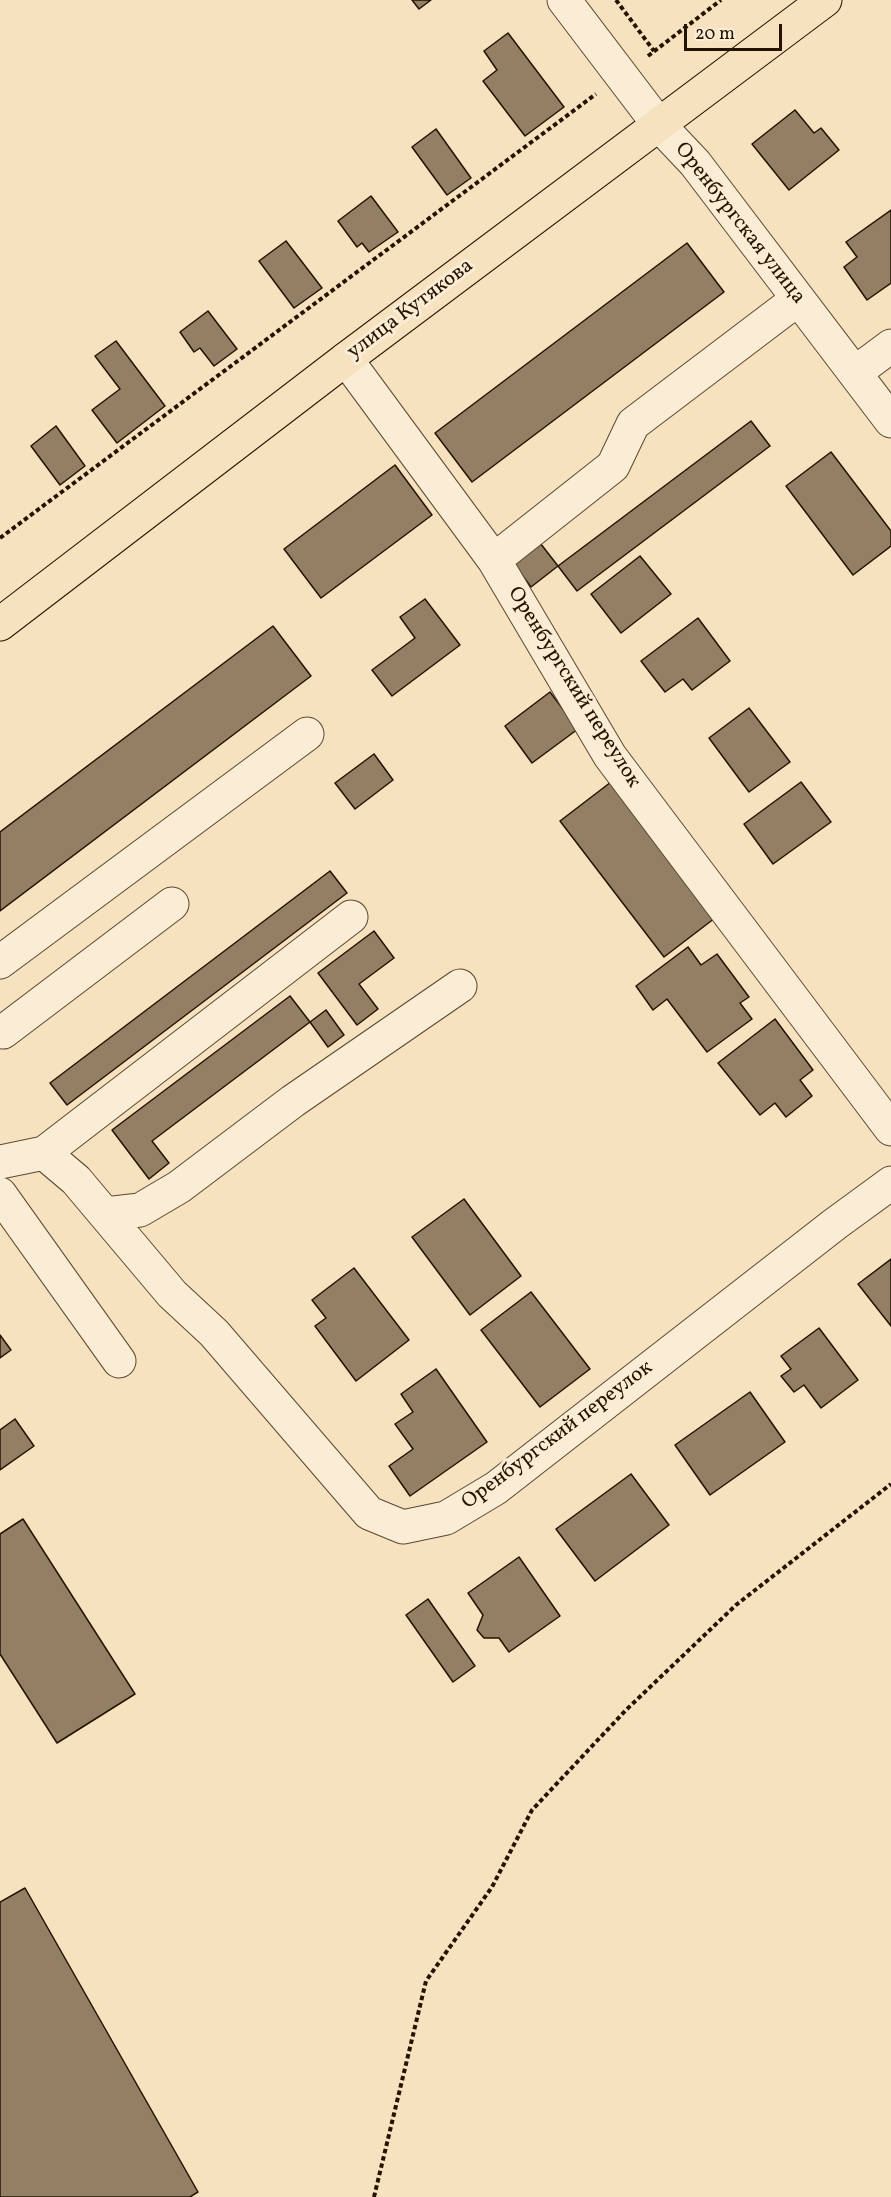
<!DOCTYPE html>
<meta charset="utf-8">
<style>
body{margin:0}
#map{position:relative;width:891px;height:2197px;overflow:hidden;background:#f7e2bf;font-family:Vollkorn,serif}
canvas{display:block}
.scale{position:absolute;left:684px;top:24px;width:98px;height:27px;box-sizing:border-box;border:3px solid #251301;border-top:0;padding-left:8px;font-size:18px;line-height:21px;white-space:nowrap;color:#251301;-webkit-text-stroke:4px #faecd5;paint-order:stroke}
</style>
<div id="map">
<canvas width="891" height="2197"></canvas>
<div class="scale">20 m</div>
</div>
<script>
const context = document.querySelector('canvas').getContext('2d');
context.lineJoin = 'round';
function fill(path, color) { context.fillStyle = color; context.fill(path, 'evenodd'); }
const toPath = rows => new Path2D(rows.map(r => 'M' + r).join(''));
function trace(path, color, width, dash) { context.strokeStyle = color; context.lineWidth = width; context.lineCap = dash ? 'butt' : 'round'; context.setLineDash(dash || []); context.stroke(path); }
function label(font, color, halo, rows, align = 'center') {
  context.font = font + ' Vollkorn,serif'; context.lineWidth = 6; context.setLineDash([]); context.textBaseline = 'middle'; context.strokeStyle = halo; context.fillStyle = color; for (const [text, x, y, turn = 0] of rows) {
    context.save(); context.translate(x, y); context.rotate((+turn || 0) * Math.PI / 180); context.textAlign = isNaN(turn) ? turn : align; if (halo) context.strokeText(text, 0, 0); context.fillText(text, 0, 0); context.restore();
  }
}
const building = toPath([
 [412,0,431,0,419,9,412,0],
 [508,33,564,107,525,136,483,81,497,70,484,51,508,33],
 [795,110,814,133,821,128,839,150,789,190,752,144,795,110],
 [436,129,471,178,447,195,412,147,436,129],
 [371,196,398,232,369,252,362,243,357,247,338,221,371,196],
 [891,210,891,283,867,300,844,267,857,257,846,242,891,210],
 [286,241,322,288,294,308,259,261,286,241],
 [687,243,724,292,472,482,435,433,687,243],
 [208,311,237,349,214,366,200,348,194,352,180,332,208,311],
 [116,341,165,406,117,443,92,410,120,389,95,356,116,341],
 [751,421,770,446,577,591,558,566,751,421],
 [56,426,85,466,60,485,31,446,56,426],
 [831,452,891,531,891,546,853,575,786,486,831,452],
 [395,465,432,515,321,598,284,549,395,465],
 [537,539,558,566,531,587,510,559,537,539],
 [640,556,671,594,621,633,591,594,640,556],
 [425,599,460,645,392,696,372,670,415,638,400,617,425,599],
 [698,618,730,661,692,690,683,679,665,692,641,661,698,618],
 [273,626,311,676,0,911,0,832,273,626],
 [550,692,578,729,532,763,505,726,550,692],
 [749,708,790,762,749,792,709,738,749,708],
 [374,754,393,780,355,809,335,783,374,754],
 [611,782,715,918,664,957,560,821,611,782],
 [801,782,831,822,773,864,744,824,801,782],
 [330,871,347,893,67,1105,50,1083,330,871],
 [374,931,394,958,359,984,378,1009,357,1025,318,973,374,931],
 [688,947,701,965,717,954,749,997,740,1003,752,1019,707,1052,667,999,653,1010,636,986,688,947],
 [290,996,310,1022,152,1141,169,1163,149,1179,112,1130,290,996],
 [326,1010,344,1035,328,1047,310,1022,326,1010],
 [775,1019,813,1070,800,1080,812,1096,786,1117,775,1103,760,1115,718,1063,775,1019],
 [464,1199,521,1276,470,1315,412,1237,464,1199],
 [891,1259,891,1326,858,1284,891,1259],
 [354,1268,409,1340,356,1381,315,1326,326,1318,312,1300,354,1268],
 [531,1292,590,1369,540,1407,481,1330,531,1292],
 [819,1328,858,1380,821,1408,804,1385,794,1392,781,1376,791,1369,781,1356,819,1328],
 [0,1335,11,1350,0,1358,0,1335],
 [436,1369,487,1442,410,1496,389,1466,413,1449,395,1424,413,1412,401,1394,436,1369],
 [750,1392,785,1442,710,1495,675,1445,750,1392],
 [15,1419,34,1446,0,1470,0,1430,15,1419],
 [631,1474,669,1525,595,1581,556,1529,631,1474],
 [23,1519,135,1694,57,1743,0,1654,0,1534,23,1519],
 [519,1557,560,1616,509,1652,499,1638,484,1638,477,1630,483,1615,468,1593,519,1557],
 [428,1599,475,1666,453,1682,406,1615,428,1599],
 [25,1888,198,2192,190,2197,0,2197,0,1902,25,1888]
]);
fill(building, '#927f64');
trace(building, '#251301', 1.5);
const minor = toPath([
 [564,0,659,125,695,163,891,421],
 [346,359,494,560,610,756,891,1129],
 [856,372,891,346],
 [494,560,613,466,633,424,798,299],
 [0,962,307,734],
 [0,1031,3,1032,172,904],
 [44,1153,76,1180,172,1294,214,1333,369,1513,403,1527,446,1518,496,1488,835,1224,891,1183],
 [0,1162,44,1153,351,917],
 [0,1194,119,1361],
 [105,1214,140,1210,179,1187,293,1101,460,986]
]);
const major = toPath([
 [0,624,346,359,825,0]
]);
trace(minor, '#5a4730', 35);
trace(major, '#251301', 35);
trace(toPath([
 [616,0,654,51],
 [648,56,721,0],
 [0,538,596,94],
 [374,2197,426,1981,492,1887,532,1810,626,1710,736,1605,891,1484]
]), '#251301', 4, [4.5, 3]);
trace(minor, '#faecd5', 33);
trace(major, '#f7e2bf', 33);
label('21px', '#251301', '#faecd5', [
 ["Оренбургская улица",739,224,52],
 ["улица Кутякова",411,310,-37],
 ["Оренбургский переулок",573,688,58],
 ["Оренбургский переулок",558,1436,-37]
]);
</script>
